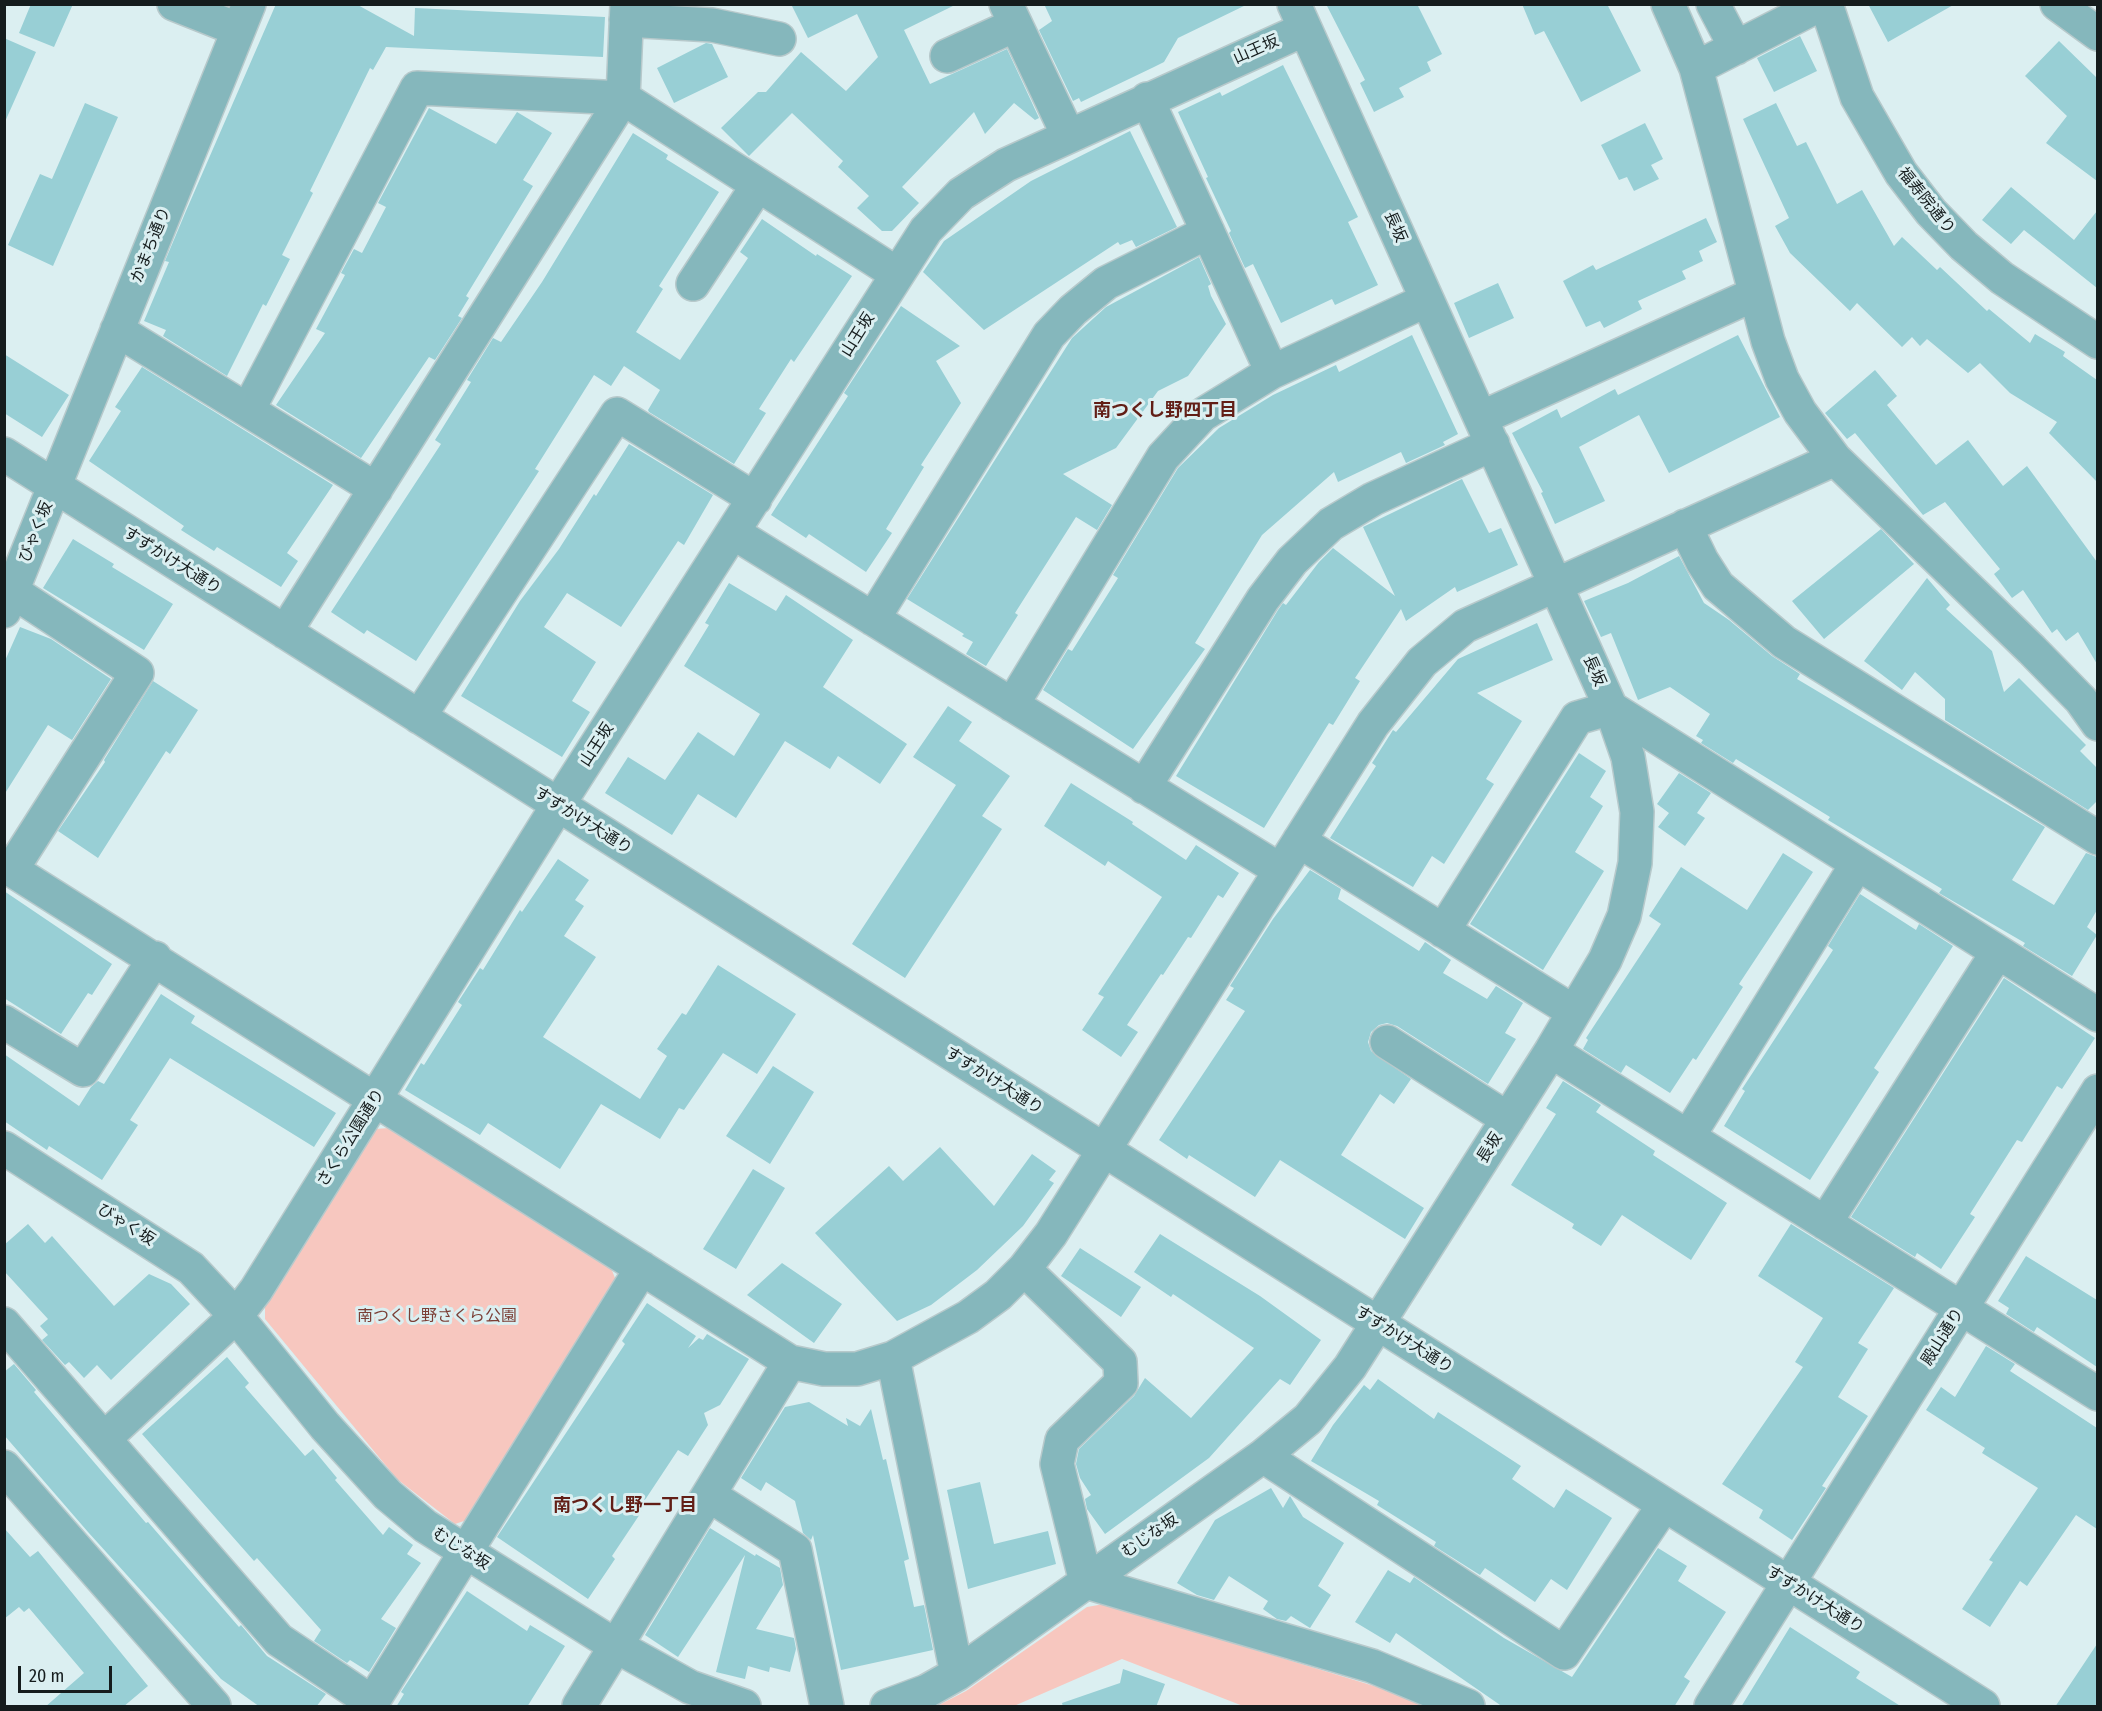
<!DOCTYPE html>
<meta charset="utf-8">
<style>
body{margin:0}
#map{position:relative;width:2102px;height:1711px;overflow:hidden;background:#dbeff1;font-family:"Fira Sans Condensed",sans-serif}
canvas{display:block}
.frame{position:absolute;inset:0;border:6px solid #151c1d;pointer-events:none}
.scale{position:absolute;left:18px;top:1666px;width:94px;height:27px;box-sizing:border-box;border:3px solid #151c1d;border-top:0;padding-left:8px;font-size:18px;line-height:21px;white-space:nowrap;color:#151c1d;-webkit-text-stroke:4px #dbeff1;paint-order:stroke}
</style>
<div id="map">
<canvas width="2102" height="1711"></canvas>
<div class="frame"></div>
<div class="scale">20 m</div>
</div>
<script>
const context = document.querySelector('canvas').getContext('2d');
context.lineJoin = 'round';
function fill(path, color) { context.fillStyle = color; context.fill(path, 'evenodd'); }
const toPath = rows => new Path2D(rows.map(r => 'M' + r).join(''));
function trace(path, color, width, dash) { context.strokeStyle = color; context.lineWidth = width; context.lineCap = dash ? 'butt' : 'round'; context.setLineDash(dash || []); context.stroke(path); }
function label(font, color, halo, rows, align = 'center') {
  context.font = font + ' "Fira Sans Condensed","Noto Sans JP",sans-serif'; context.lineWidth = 6; context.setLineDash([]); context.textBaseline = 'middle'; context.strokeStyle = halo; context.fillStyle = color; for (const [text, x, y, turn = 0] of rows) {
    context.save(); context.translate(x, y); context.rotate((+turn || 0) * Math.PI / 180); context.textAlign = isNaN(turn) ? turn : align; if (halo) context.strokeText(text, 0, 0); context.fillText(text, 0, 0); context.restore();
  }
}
fill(toPath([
 [389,1128,611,1268,617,1283,470,1519,455,1524,397,1479,265,1319,265,1305,375,1129],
 [1104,1604,1397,1693,1422,1706,1243,1706,1122,1659,1014,1706,937,1706,966,1691,1087,1607]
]), '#f7c7bf');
fill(toPath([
 [31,4,73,4,54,47,19,33],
 [276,4,356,4,414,36,415,8,605,17,603,57,386,47,373,70,370,68,310,191,313,193,282,255,290,259,266,306,263,304,227,376,163,336,166,330,144,321,169,262,165,261,186,211],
 [791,4,957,4,904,30,930,84,1007,49,1039,118,1035,120,1014,103,985,134,974,112,902,187,919,203,892,231,882,231,857,208,869,196,838,167,843,161,792,113,749,156,721,128,758,92,766,92,801,52,846,91,878,57,857,14,808,38],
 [1044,4,1248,4,1178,38,1164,62,1154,67,1081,102,1079,98,1073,101,1039,30,1052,21],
 [1326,4,1417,4,1442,54,1427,62,1431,71,1399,88,1404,97,1374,112,1360,83,1365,80],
 [1522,4,1607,4,1641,71,1581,102,1544,31,1535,35],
 [1868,4,1955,4,1888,42],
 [1800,36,1817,71,1774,92,1757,58],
 [4,38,36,52,4,124],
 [2059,41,2097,78,2097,181,2046,143,2067,116,2025,76],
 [706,43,712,44,728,77,674,103,657,68],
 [1283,65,1358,217,1348,222,1378,285,1335,305,1332,299,1281,323,1253,264,1245,268,1229,233,1231,231,1206,178,1208,177,1178,112,1220,92,1222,96],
 [85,103,118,117,53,266,8,245,40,174,52,179],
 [1776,103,1797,146,1806,142,1837,204,1862,190,1894,246,1902,237,1937,270,1940,267,1987,311,1989,309,2030,343,2035,334,2065,352,2063,356,2097,380,2097,482,2049,433,2057,422,2010,393,1980,363,1968,373,1927,339,1920,346,1912,337,1902,347,1857,303,1850,311,1790,253,1775,226,1789,218,1743,119],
 [429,108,496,144,517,112,552,133,523,180,533,186,466,296,469,298,458,316,462,318,435,360,429,357,361,458,276,405,325,333,316,329,345,275,341,273,354,249,362,253,386,207,378,203],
 [1645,123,1663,159,1651,165,1659,179,1634,191,1627,177,1619,180,1601,145],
 [1130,131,1177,227,1136,247,1132,240,1120,245,1118,242,984,330,923,272,944,241,1031,181],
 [633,133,668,155,666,159,719,192,659,286,663,289,636,332,680,360,748,258,740,252,762,219,816,256,817,254,852,276,794,362,791,359,759,409,766,413,734,464,649,412,648,410,660,390,624,366,611,386,594,375,535,469,539,471,416,661,367,630,364,634,331,612,441,444,435,440,471,382,467,380,493,338,501,342,542,282],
 [2011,187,2074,240,2097,211,2097,288,2024,230,2011,244,1982,220],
 [1706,218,1717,242,1699,251,1703,261,1682,271,1686,279,1638,301,1642,309,1604,328,1600,321,1586,327,1563,281,1593,265,1596,270],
 [1199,257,1211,284,1208,286,1211,296,1226,324,1188,376,1158,391,1116,448,1063,474,1112,505,1097,530,1076,517,1015,613,1018,615,986,666,966,654,973,642,962,636,964,634,907,599,1072,338,1106,307],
 [1498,283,1514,318,1469,338,1454,303],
 [901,306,960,346,936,361,961,403,921,465,924,467,886,529,892,533,866,572,809,534,806,538,771,515,848,396,844,393],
 [1412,335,1458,434,1443,442,1445,445,1406,463,1401,452,1338,482,1334,472,1262,535,1195,643,1205,649,1133,749,1043,690,1068,649,1072,651,1118,578,1113,575,1178,468,1219,428,1273,395,1336,365,1339,372],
 [1738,335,1780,417,1669,473,1639,415,1579,447,1605,501,1555,524,1541,493,1543,492,1512,433,1557,409,1561,418,1615,389,1618,395],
 [4,354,69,395,42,437,4,413],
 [142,367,333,485,287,553,298,561,281,587,217,547,214,551,181,530,184,526,89,461,121,411,115,407],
 [1875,370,1897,396,1887,405,1936,465,1968,440,2003,486,2027,466,2097,562,2097,664,2078,632,2066,641,2057,629,2052,633,2023,590,2012,598,1994,574,2000,569,1945,502,1923,515,1855,433,1847,439,1825,413],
 [629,444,713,495,684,545,678,541,621,627,567,593,544,627,596,662,572,701,590,712,562,757,461,696,520,601,559,549,594,494,596,496],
 [1462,479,1489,533,1501,528,1518,565,1457,592,1455,587,1406,621,1401,609,1355,678,1360,681,1333,725,1329,723,1264,828,1176,776,1278,610,1283,603,1286,605,1319,562,1333,548,1395,596,1363,527],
 [1881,529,1914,564,1824,639,1792,601],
 [73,539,114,564,112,567,173,604,144,650,43,588],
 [1679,556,1704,603,1729,620,1772,656,1800,674,1797,679,2045,827,2012,880,2054,905,2086,853,2097,857,2097,910,2087,927,2097,935,2072,976,2023,946,2025,943,1939,893,1942,889,1828,820,1830,817,1736,759,1733,763,1701,743,1703,740,1696,736,1710,714,1670,687,1638,700,1611,633,1601,637,1584,601,1628,583],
 [1927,578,1950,605,1946,609,1992,651,2004,692,2019,678,2086,745,2080,751,2097,768,2097,801,2088,810,1945,720,1945,699,1915,672,1902,690,1864,661],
 [729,583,776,611,786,595,853,640,823,687,907,744,880,784,838,756,830,769,785,741,736,818,698,794,672,835,605,793,628,757,665,780,698,732,734,756,760,714,684,666,709,625,705,623],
 [1537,623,1553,660,1477,693,1522,721,1486,779,1494,784,1444,864,1432,856,1413,887,1330,838,1376,766,1372,763,1393,730,1396,732,1458,659],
 [20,627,51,639,111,679,72,740,48,725,4,795,4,663],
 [153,681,198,710,170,754,166,751,98,858,58,831,105,762,104,760],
 [948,706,972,722,959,741,1010,776,982,816,1002,829,905,978,852,944,956,785,913,757],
 [1579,753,1606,771,1590,797,1603,806,1575,852,1604,871,1543,970,1470,924],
 [1679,773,1711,793,1697,813,1705,818,1685,846,1658,827,1669,813,1657,804],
 [1071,783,1133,822,1132,824,1186,860,1196,845,1239,873,1223,898,1218,895,1191,938,1188,937,1163,975,1161,974,1127,1025,1138,1032,1121,1057,1082,1030,1104,997,1098,994,1162,897,1108,861,1105,866,1044,826],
 [1783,853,1813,872,1739,984,1743,987,1696,1060,1693,1058,1670,1093,1626,1065,1621,1073,1583,1049,1588,1040,1586,1038,1661,924,1649,916,1681,867,1747,910],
 [558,859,589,880,575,900,584,906,564,936,596,957,543,1037,640,1099,667,1056,657,1049,682,1013,686,1015,718,965,796,1014,757,1074,723,1053,684,1110,679,1108,660,1139,601,1104,560,1169,488,1123,480,1135,405,1090,421,1063,424,1065,462,1005,458,1002,480,968,483,970,520,910,522,912],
 [1310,870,1341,889,1338,899,1419,951,1425,942,1451,960,1443,973,1487,999,1496,986,1523,1003,1505,1033,1516,1039,1488,1084,1397,1026,1387,1023,1379,1025,1371,1032,1368,1042,1371,1051,1411,1079,1394,1104,1380,1094,1341,1155,1424,1208,1405,1239,1280,1160,1255,1197,1189,1155,1187,1159,1159,1140,1245,1011,1226,1000,1234,988,1230,986,1273,919],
 [4,891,112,964,92,995,88,993,61,1034,4,998],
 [1860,894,1916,930,1919,924,1953,946,1874,1068,1879,1072,1810,1180,1724,1126,1745,1091,1742,1089,1833,950,1828,946],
 [2004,978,2095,1038,2062,1089,2057,1086,2022,1142,2017,1140,1970,1214,1975,1217,1941,1269,1917,1253,1915,1257,1851,1217],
 [161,994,195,1016,191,1023,336,1113,314,1147,170,1058,130,1120,138,1125,102,1180,49,1146,47,1150,4,1121,4,1054,79,1106,91,1087,98,1081,104,1084],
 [773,1066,814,1092,770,1164,726,1136],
 [1563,1081,1601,1105,1596,1112,1655,1151,1653,1155,1727,1203,1691,1260,1622,1215,1601,1246,1572,1228,1574,1224,1511,1185,1556,1114,1546,1108],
 [940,1147,994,1206,1032,1154,1056,1171,1049,1180,1054,1183,1023,1226,977,1270,931,1305,897,1321,815,1233,889,1166,903,1181],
 [753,1169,785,1188,736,1269,703,1249],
 [28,1224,45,1243,52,1236,114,1306,149,1274,171,1284,190,1304,111,1380,97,1365,84,1378,69,1362,65,1365,42,1340,48,1335,40,1326,48,1319,4,1271,4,1245],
 [1791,1224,1894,1288,1858,1343,1868,1349,1838,1397,1868,1416,1822,1486,1826,1488,1792,1540,1759,1518,1763,1510,1722,1484,1803,1367,1795,1362,1823,1318,1758,1276],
 [1160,1234,1260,1296,1321,1340,1290,1385,1280,1379,1209,1458,1105,1534,1087,1509,1085,1499,1091,1495,1080,1478,1076,1464,1079,1449,1134,1396,1145,1378,1191,1418,1254,1348,1173,1294,1171,1297,1134,1272],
 [1080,1248,1141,1287,1121,1317,1061,1276],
 [2026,1256,2097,1300,2097,1367,2037,1327,2034,1332,2006,1314,2009,1308,1998,1301],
 [782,1263,842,1304,814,1343,747,1295],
 [647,1303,696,1336,688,1348,699,1338,703,1340,707,1334,749,1359,720,1405,704,1413,708,1425,688,1456,678,1450,639,1509,642,1511,612,1556,615,1559,588,1599,497,1537,625,1344,622,1341],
 [1986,1346,2015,1364,2010,1371,2097,1428,2097,1529,2076,1515,2027,1586,2020,1581,1990,1627,1962,1609,1993,1562,1989,1560,2038,1488,1982,1453,1985,1448,1926,1410,1941,1387,1955,1397],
 [227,1357,249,1383,245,1387,305,1456,313,1449,337,1478,335,1480,383,1535,389,1527,413,1545,407,1554,421,1563,381,1619,396,1628,369,1672,350,1660,347,1663,314,1641,321,1630,257,1558,254,1561,142,1434],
 [14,1364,36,1390,34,1392,146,1523,148,1522,239,1627,241,1625,267,1656,326,1694,316,1707,260,1707,221,1679,88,1532,4,1435,4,1372],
 [1378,1379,1434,1419,1438,1412,1521,1466,1512,1479,1554,1508,1566,1489,1612,1518,1567,1590,1551,1579,1535,1602,1485,1568,1480,1575,1434,1546,1436,1542,1377,1505,1379,1501,1311,1461,1333,1425,1364,1385,1370,1390],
 [809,1402,848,1426,846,1418,860,1426,871,1409,883,1460,886,1459,909,1559,904,1561,914,1607,924,1605,933,1650,841,1670,813,1535,811,1540,803,1533,795,1501,766,1482,761,1491,741,1478,785,1407],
 [980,1482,994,1544,1048,1531,1056,1564,968,1589,947,1490],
 [1271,1488,1283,1508,1290,1496,1303,1517,1344,1543,1318,1586,1331,1595,1310,1628,1291,1616,1286,1621,1277,1619,1263,1609,1268,1601,1229,1576,1214,1600,1197,1595,1177,1583,1215,1520],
 [4,1528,30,1557,38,1551,148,1686,123,1707,45,1707,84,1673,29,1608,24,1612,19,1607,4,1619],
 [710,1528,755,1556,756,1554,780,1568,783,1585,756,1629,794,1638,796,1649,790,1672,770,1667,769,1672,748,1666,745,1679,716,1672,745,1555,678,1657,645,1635],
 [1658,1548,1687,1566,1678,1581,1726,1612,1684,1677,1690,1681,1674,1707,1503,1707,1396,1633,1390,1643,1355,1622,1388,1570,1410,1583,1414,1577,1504,1638,1572,1677],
 [467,1591,527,1631,530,1625,565,1646,527,1707,396,1707,404,1694,401,1692],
 [1790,1627,1860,1672,1856,1678,1902,1707,1741,1707],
 [2097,1644,2097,1707,2055,1707],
 [1123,1669,1165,1684,1156,1707,1063,1707,1062,1703,1120,1683]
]), '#98cfd5');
const minor = toPath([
 [174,4,237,29],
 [1006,4,1068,135],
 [1668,4,1696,68,1768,341,1782,379,1800,412,1835,459,2032,650,2081,700,2098,724],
 [1713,4,1736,48],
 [1826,4,1857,97,1901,173,1931,212,1964,246,2002,278,2098,342],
 [2057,4,2098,34],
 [626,20,712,25,779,39],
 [947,56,1015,25],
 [1696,68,1821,4],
 [1147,99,1272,372],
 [693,284,758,185],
 [117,330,376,489],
 [248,410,417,88,623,98,897,274],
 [1481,418,1755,294],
 [4,454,1983,1706],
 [1685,526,1702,561,1718,586,1784,642,2098,838],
 [734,533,1280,870],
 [4,611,249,4],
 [873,619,1049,335,1073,310,1106,283,1208,232],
 [285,632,623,98,627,4],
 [1012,705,1163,457,1202,415,1272,372,1427,300],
 [419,717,617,414,755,499],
 [1144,787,1263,599,1292,561,1331,524,1373,499,1493,444],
 [1299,841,1574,1012],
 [4,865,790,1362,824,1369,857,1369,893,1358,968,1317,998,1295,1024,1269,1051,1234,1104,1150,1373,724,1422,662,1465,626,1835,459],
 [12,869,137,673,12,591],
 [1443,931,1577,718,1611,708,2098,1015],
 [4,1022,83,1070,155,958],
 [1387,1042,1508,1119],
 [1551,1051,2098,1394],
 [1688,1137,1857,864],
 [4,1148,191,1268,236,1316,325,1426,388,1495,425,1526,616,1646,690,1687,744,1706],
 [1825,1223,1997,953],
 [1024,1269,1120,1362,1121,1383,1062,1440,1057,1464,1086,1582,1372,1666,1468,1706],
 [4,1324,279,1640,373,1703],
 [893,1358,957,1674],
 [104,1439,236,1316,256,1290,558,805,926,230,961,194,1006,165,1305,29],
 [1263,1456,1564,1653,1664,1505],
 [4,1467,214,1706],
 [709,1495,795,1550,827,1706],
 [370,1706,642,1268],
 [579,1706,790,1362],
 [887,1706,927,1691,957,1674,1263,1456,1308,1419,1350,1367,1551,1051,1605,960,1624,916,1635,863,1637,812,1628,757,1611,708,1294,4],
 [1711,1706,2098,1091]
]);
trace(minor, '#b7c9cb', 36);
trace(minor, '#85b7bc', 33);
label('16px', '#151c1d', '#dbeff1', [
 ["山王坂",1256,50,-24],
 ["福寿院通り",1926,201,51],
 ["長坂",1395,227,66],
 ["かまち通り",151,245,-68],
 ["山王坂",858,335,-58],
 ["びゃく坂",36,532,-68],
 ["すずかけ大通り",172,561,32],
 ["長坂",1594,671,66],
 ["山王坂",597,745,-57],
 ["すずかけ大通り",583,821,32],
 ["すずかけ大通り",994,1081,32],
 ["さくら公園通り",351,1138,-58],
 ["長坂",1490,1148,-58],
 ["びゃく坂",126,1225,32],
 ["殿山通り",1943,1337,-58],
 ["すずかけ大通り",1404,1340,32],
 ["むじな坂",1150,1536,-35],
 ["むじな坂",461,1549,32],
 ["すずかけ大通り",1815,1600,32]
]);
label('16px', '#7b3e35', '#dbeff1', [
 ["南つくし野さくら公園",437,1317]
]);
label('bold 18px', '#621e16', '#dbeff1', [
 ["南つくし野四丁目",1165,411],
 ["南つくし野一丁目",625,1506]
]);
</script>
